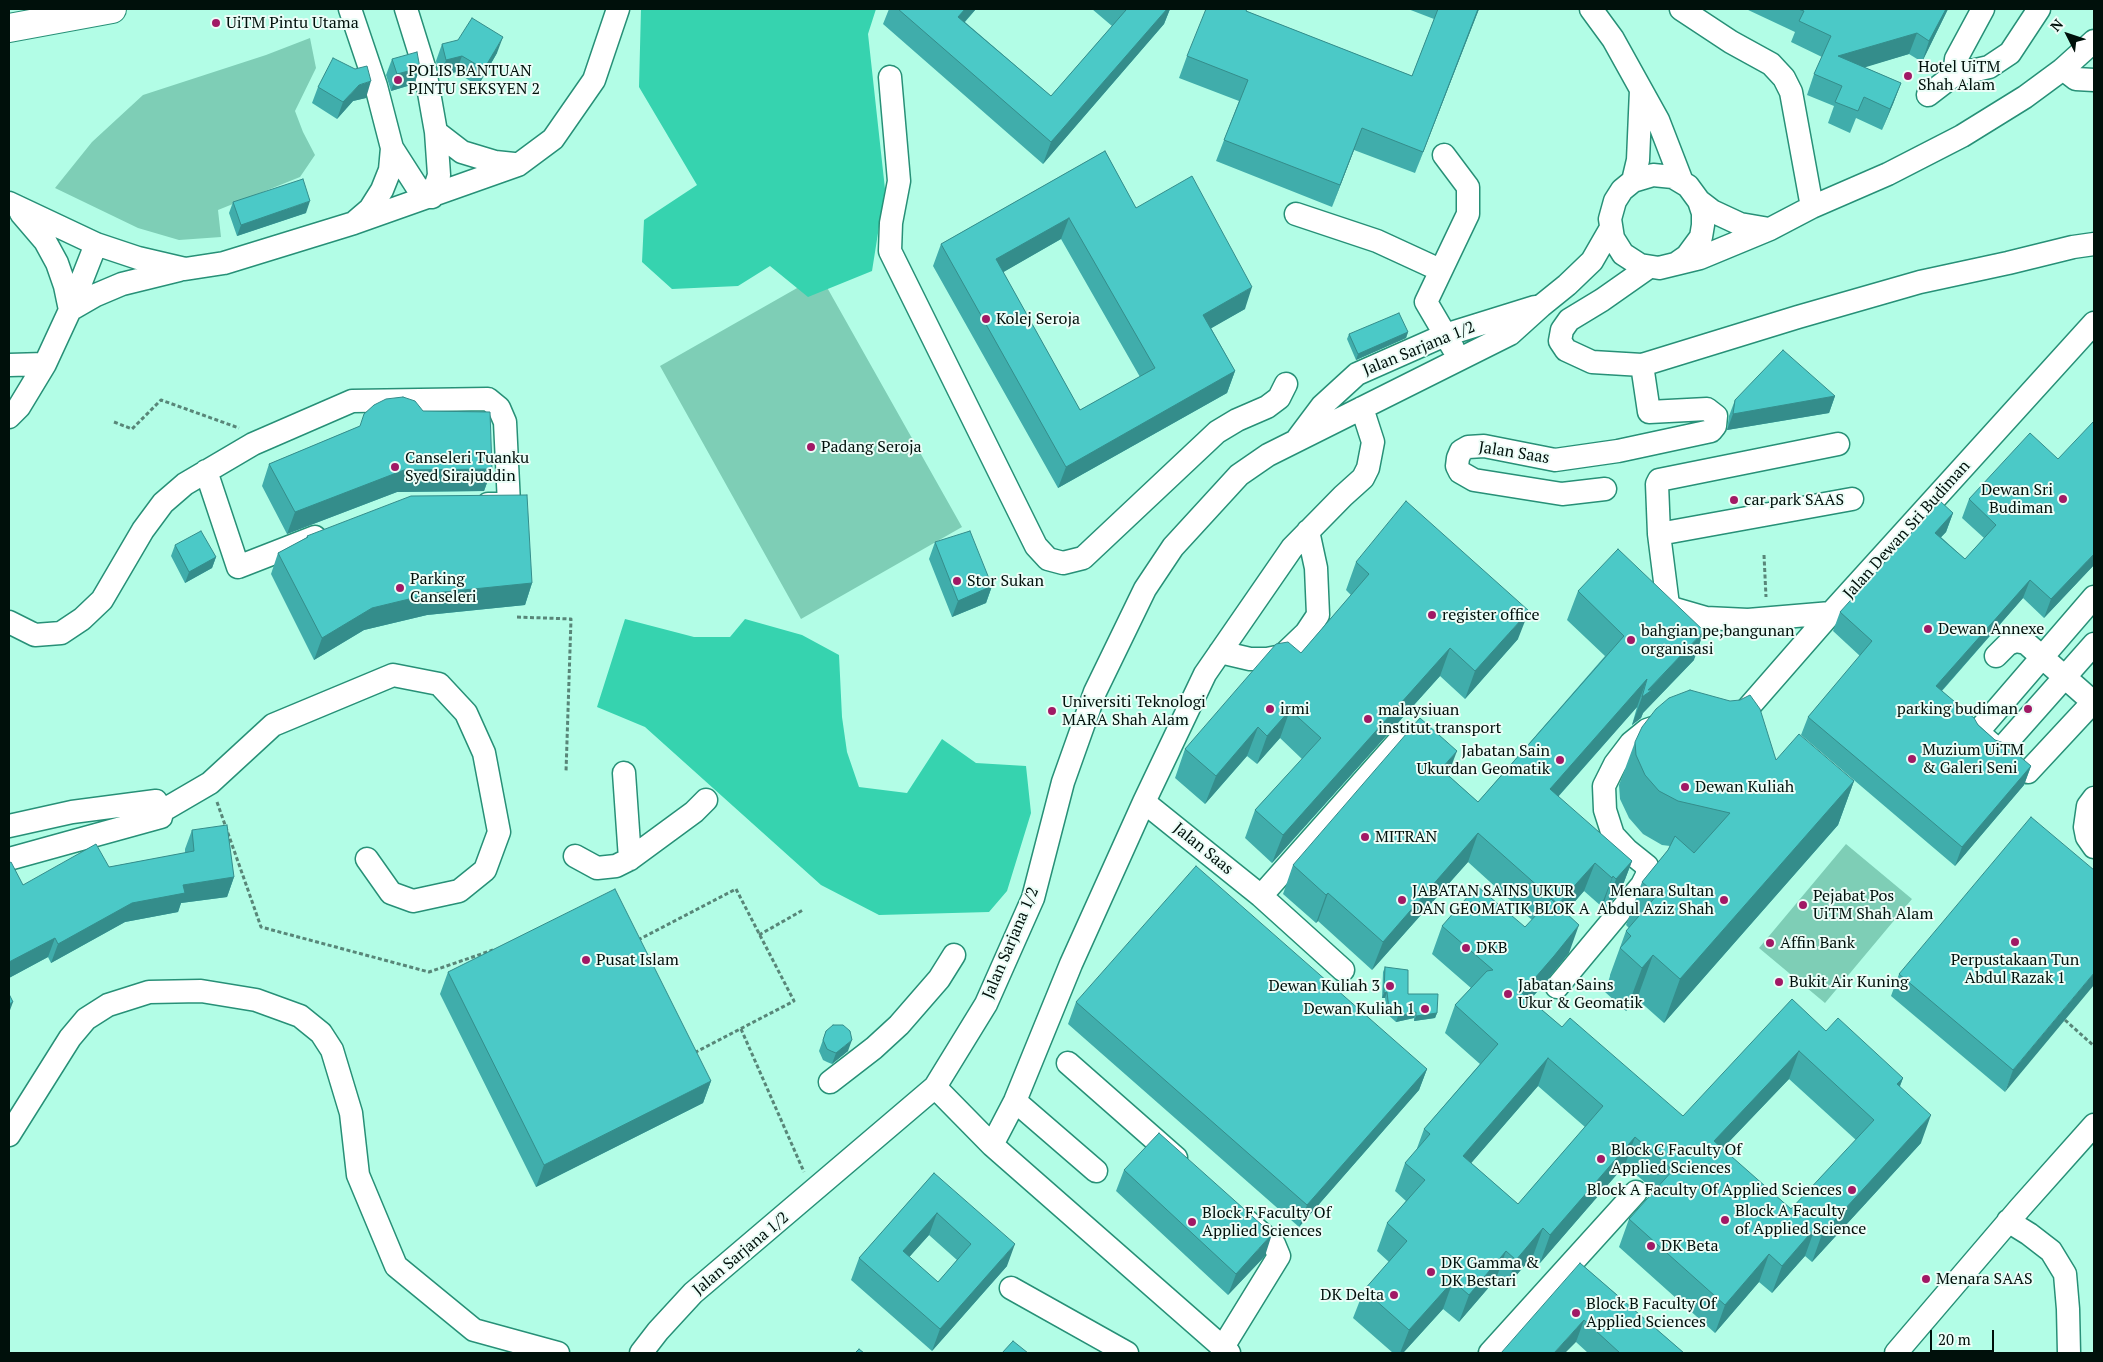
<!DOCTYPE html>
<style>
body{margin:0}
#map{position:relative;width:2103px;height:1362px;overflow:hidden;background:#b2fde6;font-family:"PT Serif",serif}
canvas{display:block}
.frame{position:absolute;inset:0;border:10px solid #00100b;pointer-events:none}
.north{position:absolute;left:2043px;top:10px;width:50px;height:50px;-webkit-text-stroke:4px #ebfdf7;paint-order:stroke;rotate:311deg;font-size:14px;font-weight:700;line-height:20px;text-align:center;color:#00100b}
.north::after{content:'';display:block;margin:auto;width:18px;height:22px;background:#00100b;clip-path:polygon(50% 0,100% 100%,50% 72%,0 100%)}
.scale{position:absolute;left:1930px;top:1330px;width:64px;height:22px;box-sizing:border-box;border:2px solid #00100b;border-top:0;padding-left:6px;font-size:15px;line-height:18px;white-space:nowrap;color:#00100b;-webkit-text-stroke:4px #ebfdf7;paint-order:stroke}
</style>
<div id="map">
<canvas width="2103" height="1362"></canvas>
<div class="frame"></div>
<div class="north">N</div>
<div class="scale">20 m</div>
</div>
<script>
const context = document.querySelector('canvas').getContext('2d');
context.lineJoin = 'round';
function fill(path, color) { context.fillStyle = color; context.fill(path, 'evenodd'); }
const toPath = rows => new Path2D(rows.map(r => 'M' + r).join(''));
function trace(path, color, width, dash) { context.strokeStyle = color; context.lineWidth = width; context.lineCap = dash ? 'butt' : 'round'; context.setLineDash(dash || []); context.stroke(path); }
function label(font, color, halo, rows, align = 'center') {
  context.font = font + ' "PT Serif",serif'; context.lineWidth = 4; context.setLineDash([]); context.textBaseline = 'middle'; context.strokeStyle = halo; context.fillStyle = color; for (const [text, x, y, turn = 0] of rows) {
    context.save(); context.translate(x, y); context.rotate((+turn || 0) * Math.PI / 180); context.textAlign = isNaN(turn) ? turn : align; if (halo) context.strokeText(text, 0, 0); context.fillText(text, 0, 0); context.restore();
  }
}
fill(toPath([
 [310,38,316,68,295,111,303,132,315,155,300,177,218,210,221,237,179,240,138,228,55,188,92,142,143,95,266,55],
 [820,275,962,527,801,619,660,366],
 [1846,844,1912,899,1825,1003,1759,948]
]), '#7eceb6');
fill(toPath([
 [641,9,876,9,868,34,885,189,872,271,808,297,770,266,738,286,672,289,642,262,644,220,697,185,639,87],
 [625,619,694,637,730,637,745,619,802,635,839,655,842,717,847,752,859,787,907,793,942,739,976,763,1026,766,1031,813,1007,891,989,912,879,915,821,885,645,727,597,707]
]), '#36d3af');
const minor = toPath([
 [350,9,376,86,392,148,417,187,432,197,439,175,436,132,425,70,406,9],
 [1591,9,1613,39,1658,120,1682,182],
 [1681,9,1731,42,1771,64,1784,78,1791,92,1812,207],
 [2063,69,2076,79,2094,80],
 [1954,75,1956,59,1983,9],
 [890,77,899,181,891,223,890,251,1036,546,1048,559,1063,563,1083,558,1217,432,1237,420,1267,407,1279,398,1286,384],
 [1928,95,1954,75,1989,67,2010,53,2039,9],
 [436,132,462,152,495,162,514,164],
 [1444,155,1468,187,1468,214,1426,302,1453,348],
 [1633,181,1638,160,1641,90],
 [1699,201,1712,211,1740,224,1769,229],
 [9,203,96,244,138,258,185,269,224,263,354,223,518,165,553,139,594,80,618,9],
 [21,213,45,241,57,263,65,286,70,310],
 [1296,214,1377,241,1440,270],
 [356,221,370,209,382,190,390,170,392,148],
 [1677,263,1687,256,1701,237,1703,225,1703,213,1699,201,1688,186,1673,177,1653,175,1633,181,1622,190,1615,201,1610,219,1613,238,1623,254,1640,265,1659,268,1700,258,1770,229,1812,207,1888,174,1962,136,2025,97,2063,69,2094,41],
 [1649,267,1602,300,1569,320,1562,330,1560,341,1566,350,1592,362,1642,365,1798,317,1920,282,2008,263,2073,247,2094,244],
 [70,310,96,295,122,284,179,270],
 [9,365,45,364],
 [9,417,19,407,45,364,70,310,96,244],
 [1298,438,1322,406,1357,374,1445,335,1535,307],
 [206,471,238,567,315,537],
 [1605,489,1562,494,1474,480,1460,472,1457,466,1458,458,1461,451,1468,447,1484,446,1555,460,1618,451,1711,431,1715,426,1716,416,1707,409,1649,412,1642,365],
 [1659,534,1657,484,1659,480,1838,444],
 [2094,597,1981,728,1980,734,1997,749,2001,749,2094,644],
 [1831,613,1748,620,1706,618,1675,609,1668,605,1659,534,1852,499],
 [9,622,35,635,61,633,82,619,102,600,143,530,163,503,185,484,253,444,352,401,488,399,499,408,505,422,509,504,488,504],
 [1220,652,1250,659,1267,659,1282,656,1306,633,1318,615,1316,568,1308,531],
 [1996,656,2008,644,2016,641,2026,643,2093,702],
 [1734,724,1831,613,2094,323],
 [2028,772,2094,701],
 [624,773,630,859],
 [2094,798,2088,806,2085,827,2087,837,2094,847],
 [1144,802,1261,896,1343,970],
 [162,811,210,783,273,725,393,675,439,684,466,713,484,753,499,832,485,870,459,891,413,901,391,893,367,859],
 [9,826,72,812,156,801,162,811,161,817,9,859],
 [575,856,597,868,616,866,630,859,694,812,706,800],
 [1261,896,1398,742],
 [1557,987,1642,885,1647,875,1647,866,1627,850,1613,835,1605,810,1604,786,1615,764,1631,743,1647,730,1662,725],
 [1068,1063,1176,1158],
 [830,1082,874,1048,899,1025,939,979,954,955],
 [935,1087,992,1145,1229,1353],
 [1015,1101,1096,1171],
 [9,1135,70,1038,86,1019,108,1005,149,992,201,991,256,1000,300,1016,321,1033,332,1050,351,1113,358,1175,396,1266,474,1330,558,1353],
 [992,1145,1015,1101,1071,964,1144,802,1205,674,1292,548,1343,496,1363,478,1368,468,1373,442,1362,408],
 [2008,1221,2029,1234,2051,1251,2065,1274,2068,1309,2069,1353],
 [1011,1288,1127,1353],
 [1223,1347,1279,1256,1274,1244,1247,1221],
 [641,1353,658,1331,693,1293,935,1087,986,1004,1033,898,1063,782,1095,692,1145,589,1173,547,1239,475,1268,455,1510,334,1541,306,1567,285,1592,261,1611,228],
 [1490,1353,1636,1192],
 [1896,1353,2020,1208,2094,1125]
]);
const major = toPath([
 [9,28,112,9]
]);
trace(minor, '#279077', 25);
trace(major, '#279077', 30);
trace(toPath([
 [114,422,132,429,161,400,239,428],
 [1764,555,1766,597],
 [517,617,571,619,566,772],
 [217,802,261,927,429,972,493,950],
 [759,935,803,910],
 [638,940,736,889,794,1001,694,1053],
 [2065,1020,2094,1046],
 [741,1029,804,1172]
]), '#588678', 3, [4, 2.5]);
trace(minor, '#fff', 22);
trace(major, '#fff', 28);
fill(toPath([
 [889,9,976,9,965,22,1051,96,1112,26,1092,9,1170,9,1164,24,1043,164,883,24],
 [1247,9,1246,11,1412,76,1434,19,1408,9,1479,9,1415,173,1354,150,1332,207,1216,161,1239,101,1179,78,1187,56],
 [1746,9,1948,9,1922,62,1909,54,1864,67,1901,83,1893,104,1882,130,1856,118,1850,133,1828,123,1834,106,1807,95,1814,74,1822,57,1791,42,1795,32],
 [442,44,497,53,478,86,456,72,440,77,436,61],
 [392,59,420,68,414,84,391,91,386,75],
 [318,87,366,98,353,101,337,119,312,103],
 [1105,151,1136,208,1245,309,1211,328,1235,371,1227,393,1058,488,933,266,941,244],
 [1061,239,1140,377,1080,410,1003,272],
 [233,202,306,213,237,236,229,213],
 [1408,332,1406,338,1356,360,1347,339,1349,334],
 [1835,396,1829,413,1727,430,1729,416,1735,400],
 [423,411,492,469,484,491,397,492,287,534,262,486,269,464,360,426],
 [1969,499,2094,565,2044,618,2023,598,1942,691,1995,740,2031,766,2024,785,1955,866,1801,735,1808,717,1860,656,1833,631,1840,612,1953,513,1946,532,1941,537,1965,559,1984,538,1962,518],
 [307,536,532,583,525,605,427,615,364,630,314,660,271,574,278,553,306,538],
 [935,542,992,586,986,603,952,617,929,559],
 [175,545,216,557,212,568,185,583,171,556],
 [1356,562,1518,639,1465,699,1440,676,1272,863,1245,838,1255,810,1302,759,1280,738,1257,764,1247,756,1205,804,1175,778,1185,749,1301,653,1351,595,1346,590],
 [1578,591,1694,660,1643,713,1641,718,1632,725,1637,707,1558,797,1632,861,1621,890,1606,908,1603,905,1601,906,1584,891,1565,913,1569,953,1544,984,1530,1000,1562,1027,1683,1116,1826,1031,1903,1078,1900,1086,1921,1143,1812,1262,1805,1256,1772,1293,1759,1282,1715,1333,1619,1247,1629,1219,1655,1191,1625,1165,1540,1263,1533,1256,1506,1287,1496,1279,1459,1322,1443,1309,1403,1353,1393,1353,1353,1318,1364,1290,1389,1262,1377,1251,1387,1223,1406,1201,1395,1191,1405,1163,1416,1151,1424,1129,1480,1064,1445,1033,1455,1005,1471,988,1432,954,1442,926,1525,927,1532,920,1468,862,1372,970,1318,921,1316,923,1283,894,1293,865,1448,775,1478,802,1605,656,1567,620],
 [1789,1079,1856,1140,1791,1209,1722,1149],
 [1538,1086,1585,1127,1518,1204,1471,1163],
 [1635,742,1776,760,1854,781,1838,825,1664,1023,1637,999,1626,1011,1605,992,1610,976,1610,975,1626,931,1629,928,1626,925,1642,882,1668,850,1670,846,1662,845,1643,834,1629,818,1620,799,1619,785],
 [192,830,234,877,227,897,181,903,178,912,125,922,51,963,48,957,9,978,9,863,23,885,109,867,185,853,185,849],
 [2094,870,2005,1092,1891,996,1899,974],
 [1385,967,1408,994,1437,1013,1435,1018,1414,1021,1414,1018,1396,1022,1387,1014,1385,998,1382,998,1383,972],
 [448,972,711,1081,703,1103,536,1187,440,994],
 [1076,1002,1427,1069,1419,1090,1299,1227,1068,1024],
 [826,1031,848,1051,832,1064,827,1062,823,1060,819,1051],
 [1124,1170,1265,1256,1228,1295,1116,1191],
 [934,1173,1007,1266,932,1351,851,1280,859,1258],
 [929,1235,957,1260,938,1282,909,1257],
 [1580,1263,1684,1353,1588,1353,1576,1342]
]), '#40adab');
fill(toPath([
 [965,9,976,9,950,38,958,17],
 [1167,9,1170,9,1164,24,1043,164,1051,142],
 [1478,9,1479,9,1415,173,1423,152],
 [1946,9,1948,9,1922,62,1929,41],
 [1917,33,1909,54,1830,78,1838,56],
 [503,37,497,53,478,86,484,69],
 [462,56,456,72,440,77,446,60],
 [420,68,414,84,391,91,397,74],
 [371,81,366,98,353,101,337,119,343,102,359,85],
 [1901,83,1893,104,1882,130,1890,109],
 [1362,128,1354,150,1332,207,1340,185],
 [310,201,306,213,237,236,241,225],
 [1069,218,1061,239,988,281,996,259],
 [1252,287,1245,309,1196,337,1203,315],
 [1408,332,1406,338,1356,360,1358,354],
 [1235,371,1227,393,1058,488,1066,467],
 [1835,396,1829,413,1727,430,1733,414],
 [492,469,484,491,397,492,287,534,295,512,404,470],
 [1953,513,1946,532,1928,551,1935,533],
 [2094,554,2094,565,2044,618,2051,599],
 [216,557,212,568,185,583,189,572],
 [2030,580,2023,598,1929,705,1936,686],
 [532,583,525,605,427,615,364,630,314,660,322,638,372,608,434,593],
 [992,586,986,603,952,617,958,601],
 [1529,611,1518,639,1465,699,1475,671],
 [1704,631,1694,660,1643,713,1641,718,1632,725,1642,697],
 [1450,648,1440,676,1272,863,1283,835],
 [1647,679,1637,707,1539,818,1550,789],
 [1290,710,1280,738,1257,764,1267,736],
 [1258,727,1247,756,1205,804,1216,776],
 [1457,751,1446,780,1441,769],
 [2031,766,2024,785,1955,866,1962,847],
 [1854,781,1838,825,1664,1023,1680,979],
 [1478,833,1468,862,1372,970,1383,942],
 [1632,861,1621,890,1606,908,1616,879],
 [1595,863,1584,891,1547,933,1558,904],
 [1613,876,1603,905,1601,906,1612,878],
 [234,877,227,897,181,903,178,912,125,922,51,963,58,944,132,903,183,885],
 [1328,893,1318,921,1316,923,1326,895],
 [1579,925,1569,953,1544,984,1512,1020,1522,993],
 [55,938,48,957,9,978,9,962],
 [1653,955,1637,999,1626,1011,1642,968],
 [2094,973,2094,985,2005,1092,2013,1070],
 [1387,992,1385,998,1382,998,1384,993],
 [13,1002,9,1013,9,1004],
 [1416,1012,1414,1018,1396,1022,1398,1016],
 [1437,1013,1435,1018,1414,1021,1416,1016],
 [852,1040,848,1051,832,1064,836,1053],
 [1799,1051,1789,1079,1703,1169,1714,1141],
 [1548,1058,1538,1086,1453,1184,1463,1156],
 [1427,1069,1419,1090,1299,1227,1307,1205],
 [1903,1078,1892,1106,1897,1084],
 [711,1081,703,1103,536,1187,544,1165],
 [1931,1115,1921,1143,1812,1262,1822,1234],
 [1635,1137,1625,1165,1540,1263,1550,1235],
 [937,1213,929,1235,895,1273,903,1251],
 [1543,1228,1533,1256,1506,1287,1516,1260],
 [1815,1228,1805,1256,1772,1293,1782,1266],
 [1272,1234,1265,1256,1228,1295,1236,1274],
 [1015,1244,1007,1266,932,1351,940,1329],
 [1506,1251,1496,1279,1459,1322,1469,1295],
 [1769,1254,1759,1282,1715,1333,1725,1305],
 [1453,1281,1443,1309,1403,1353,1400,1353,1409,1330],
 [1584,1320,1576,1342,1565,1353,1554,1353]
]), '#348d8b');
const building = toPath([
 [898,9,965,9,958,17,1051,96,1126,10,1125,9,1167,9,1051,142,898,9],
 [1206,9,1247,9,1246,11,1412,76,1438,9,1478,9,1423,152,1362,128,1340,185,1224,140,1248,80,1187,56,1206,9],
 [1798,9,1946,9,1929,41,1917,33,1838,56,1901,83,1890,109,1864,97,1858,111,1835,102,1842,86,1814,74,1831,36,1799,21,1804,11,1798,9],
 [472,18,503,37,484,69,462,56,446,60,442,44,458,40,472,18],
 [417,52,420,68,397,74,392,59,417,52],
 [333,58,355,69,367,66,371,81,359,85,343,102,318,87,333,58],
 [1105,151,1136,208,1192,176,1252,287,1203,315,1235,371,1066,467,941,244,1105,151],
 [1069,218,1155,368,1080,410,996,259,1069,218],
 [303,179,310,201,241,225,233,202,303,179],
 [1399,313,1408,332,1358,354,1349,334,1399,313],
 [1783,350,1835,396,1733,414,1735,400,1783,350],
 [403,397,415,401,423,411,490,412,492,469,404,470,295,512,269,464,360,426,364,414,374,405,386,399,403,397],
 [2094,421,2094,554,2051,599,2030,580,1936,686,1974,718,1978,725,1995,740,2004,743,2031,766,1962,847,1808,717,1872,641,1840,612,1940,501,1953,513,1935,533,1965,559,1996,525,1969,499,2030,433,2058,459,2094,421],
 [527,495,532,583,434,593,372,608,322,638,278,553,308,537,307,536,411,496,527,495],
 [1406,501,1529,611,1475,671,1450,648,1283,835,1255,810,1321,738,1290,710,1267,736,1258,727,1216,776,1185,749,1276,644,1288,642,1301,653,1369,574,1356,562,1406,501],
 [201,531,216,557,189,572,175,545,201,531],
 [970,531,992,586,958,601,935,542,970,531],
 [1618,549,1704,631,1648,690,1652,690,1642,697,1647,679,1550,789,1632,861,1616,879,1613,876,1612,878,1595,863,1558,904,1478,833,1383,942,1328,893,1326,895,1293,865,1420,718,1457,751,1441,769,1478,802,1624,636,1578,591,1618,549],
 [1690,690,1730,701,1740,700,1750,695,1760,709,1776,760,1799,734,1854,781,1680,979,1653,955,1642,968,1620,948,1631,936,1626,931,1657,895,1642,882,1668,850,1675,836,1694,853,1730,813,1678,801,1659,791,1645,775,1636,755,1635,742,1642,727,1656,709,1669,698,1690,690],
 [2031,817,2094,870,2094,973,2013,1070,1899,974,2031,817],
 [227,825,234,877,183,885,185,893,132,903,58,944,55,938,9,962,9,863,11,862,23,885,96,844,109,867,194,851,192,830,227,825],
 [1196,866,1427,1069,1307,1205,1076,1002,1196,866],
 [1477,886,1525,927,1551,899,1579,925,1554,956,1522,993,1562,1027,1570,1018,1683,1116,1792,999,1826,1031,1838,1018,1903,1078,1897,1084,1931,1115,1822,1234,1815,1228,1782,1266,1769,1254,1725,1305,1629,1219,1673,1170,1635,1137,1550,1235,1543,1228,1516,1260,1506,1251,1469,1295,1453,1281,1409,1330,1364,1290,1407,1241,1387,1223,1425,1180,1405,1163,1430,1134,1424,1129,1498,1044,1455,1005,1487,971,1493,970,1442,926,1477,886],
 [1799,1051,1874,1120,1791,1209,1714,1141,1799,1051],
 [1548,1058,1603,1106,1518,1204,1463,1156,1548,1058],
 [615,889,711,1081,544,1165,448,972,615,889],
 [1385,967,1408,970,1408,994,1438,994,1437,1013,1416,1016,1416,1012,1398,1016,1389,1009,1387,992,1384,993,1385,967],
 [9,994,13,1002,9,1004,9,994],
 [833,1025,843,1025,850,1031,852,1040,836,1053,831,1051,827,1049,823,1040,826,1031,833,1025],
 [1159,1133,1272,1234,1236,1274,1124,1170,1159,1133],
 [934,1173,1015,1244,940,1329,859,1258,934,1173],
 [937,1213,971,1244,938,1282,903,1251,937,1213],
 [1580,1263,1684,1353,1620,1353,1584,1320,1554,1353,1501,1353,1580,1263],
 [1013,1341,1028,1353,1002,1353,1013,1341],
 [859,1349,864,1353,855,1353,859,1349]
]);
fill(building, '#4bc9c7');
trace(building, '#348d8b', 1);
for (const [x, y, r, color] of [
 [216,23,5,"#a11965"],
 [1908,76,5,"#a11965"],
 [398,80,5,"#a11965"],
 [986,319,5,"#a11965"],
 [811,447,5,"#a11965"],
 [395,467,5,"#a11965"],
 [2063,499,5,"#a11965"],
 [1734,500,5,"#a11965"],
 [957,581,5,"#a11965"],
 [400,588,5,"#a11965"],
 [1432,615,5,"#a11965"],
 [1928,629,5,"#a11965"],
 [1631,640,5,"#a11965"],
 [1270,709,5,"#a11965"],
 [2028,709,5,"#a11965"],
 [1052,711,5,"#a11965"],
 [1368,719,5,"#a11965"],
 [1912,759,5,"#a11965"],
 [1560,760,5,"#a11965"],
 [1685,787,5,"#a11965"],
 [1365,837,5,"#a11965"],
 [1402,900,5,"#a11965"],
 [1724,900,5,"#a11965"],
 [1803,905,5,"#a11965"],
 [2015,942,5,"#a11965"],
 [1770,943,5,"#a11965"],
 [1466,948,5,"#a11965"],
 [586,960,5,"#a11965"],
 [1779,982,5,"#a11965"],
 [1390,986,5,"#a11965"],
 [1508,994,5,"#a11965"],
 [1425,1009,5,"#a11965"],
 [1601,1159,5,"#a11965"],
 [1852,1190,5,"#a11965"],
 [1725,1220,5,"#a11965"],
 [1192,1222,5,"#a11965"],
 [1651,1246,5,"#a11965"],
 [1431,1272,5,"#a11965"],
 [1926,1279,5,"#a11965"],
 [1394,1295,5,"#a11965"],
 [1576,1313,5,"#a11965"]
]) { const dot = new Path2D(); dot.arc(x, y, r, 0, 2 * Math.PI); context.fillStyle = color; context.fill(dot); trace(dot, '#ebfdf7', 2); }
label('16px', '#00100b', '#ebfdf7', [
 ["UiTM Pintu Utama",226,23],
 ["Hotel UiTM",1918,67],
 ["Shah Alam",1918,85],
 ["POLIS BANTUAN",408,71],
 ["PINTU SEKSYEN 2",408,89],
 ["Kolej Seroja",996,319],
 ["Padang Seroja",821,447],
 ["Canseleri Tuanku",405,458],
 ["Syed Sirajuddin",405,476],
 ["Dewan Sri",2053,490,"right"],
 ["Budiman",2053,508,"right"],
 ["car park SAAS",1744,500],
 ["Parking",410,579],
 ["Canseleri",410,597],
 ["Stor Sukan",967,581],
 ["register office",1442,615],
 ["Dewan Annexe",1938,629],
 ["bahgian pe,bangunan",1641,631],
 ["organisasi",1641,649],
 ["Universiti Teknologi",1062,702],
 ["MARA Shah Alam",1062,720],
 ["irmi",1280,709],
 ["parking budiman",2018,709,"right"],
 ["malaysiuan",1378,710],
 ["institut transport",1378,728],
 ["Muzium UiTM",1922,750],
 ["& Galeri Seni",1922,768],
 ["Jabatan Sain",1550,751,"right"],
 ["Ukurdan Geomatik",1550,769,"right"],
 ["Dewan Kuliah",1695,787],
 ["MITRAN",1375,837],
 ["JABATAN SAINS UKUR",1412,891],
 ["DAN GEOMATIK BLOK A",1412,909],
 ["Menara Sultan",1714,891,"right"],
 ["Abdul Aziz Shah",1714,909,"right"],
 ["Pejabat Pos",1813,896],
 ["UiTM Shah Alam",1813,914],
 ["Affin Bank",1780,943],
 ["DKB",1476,948],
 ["Pusat Islam",596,960],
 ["Perpustakaan Tun",2015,960,"center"],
 ["Abdul Razak 1",2015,978,"center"],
 ["Bukit Air Kuning",1789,982],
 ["Jabatan Sains",1518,985],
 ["Ukur & Geomatik",1518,1003],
 ["Dewan Kuliah 3",1380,986,"right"],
 ["Dewan Kuliah 1",1415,1009,"right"],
 ["Block C Faculty Of",1611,1150],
 ["Applied Sciences",1611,1168],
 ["Block A Faculty Of Applied Sciences",1842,1190,"right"],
 ["Block A Faculty",1735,1211],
 ["of Applied Science",1735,1229],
 ["Block F Faculty Of",1202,1213],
 ["Applied Sciences",1202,1231],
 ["DK Beta",1661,1246],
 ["DK Gamma &",1441,1263],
 ["DK Bestari",1441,1281],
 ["Menara SAAS",1936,1279],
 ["DK Delta",1384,1295,"right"],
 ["Block B Faculty Of",1586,1304],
 ["Applied Sciences",1586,1322]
], 'left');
label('16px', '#00100b', '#ebfdf7', [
 ["Jalan Sarjana 1/2",1419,349,-22],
 ["Jalan Saas",1514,453,9],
 ["Jalan Dewan Sri Budiman",1907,530,-48],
 ["Jalan Saas",1203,849,39],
 ["Jalan Sarjana 1/2",1011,943,-67],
 ["Jalan Sarjana 1/2",741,1254,-40]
]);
</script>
